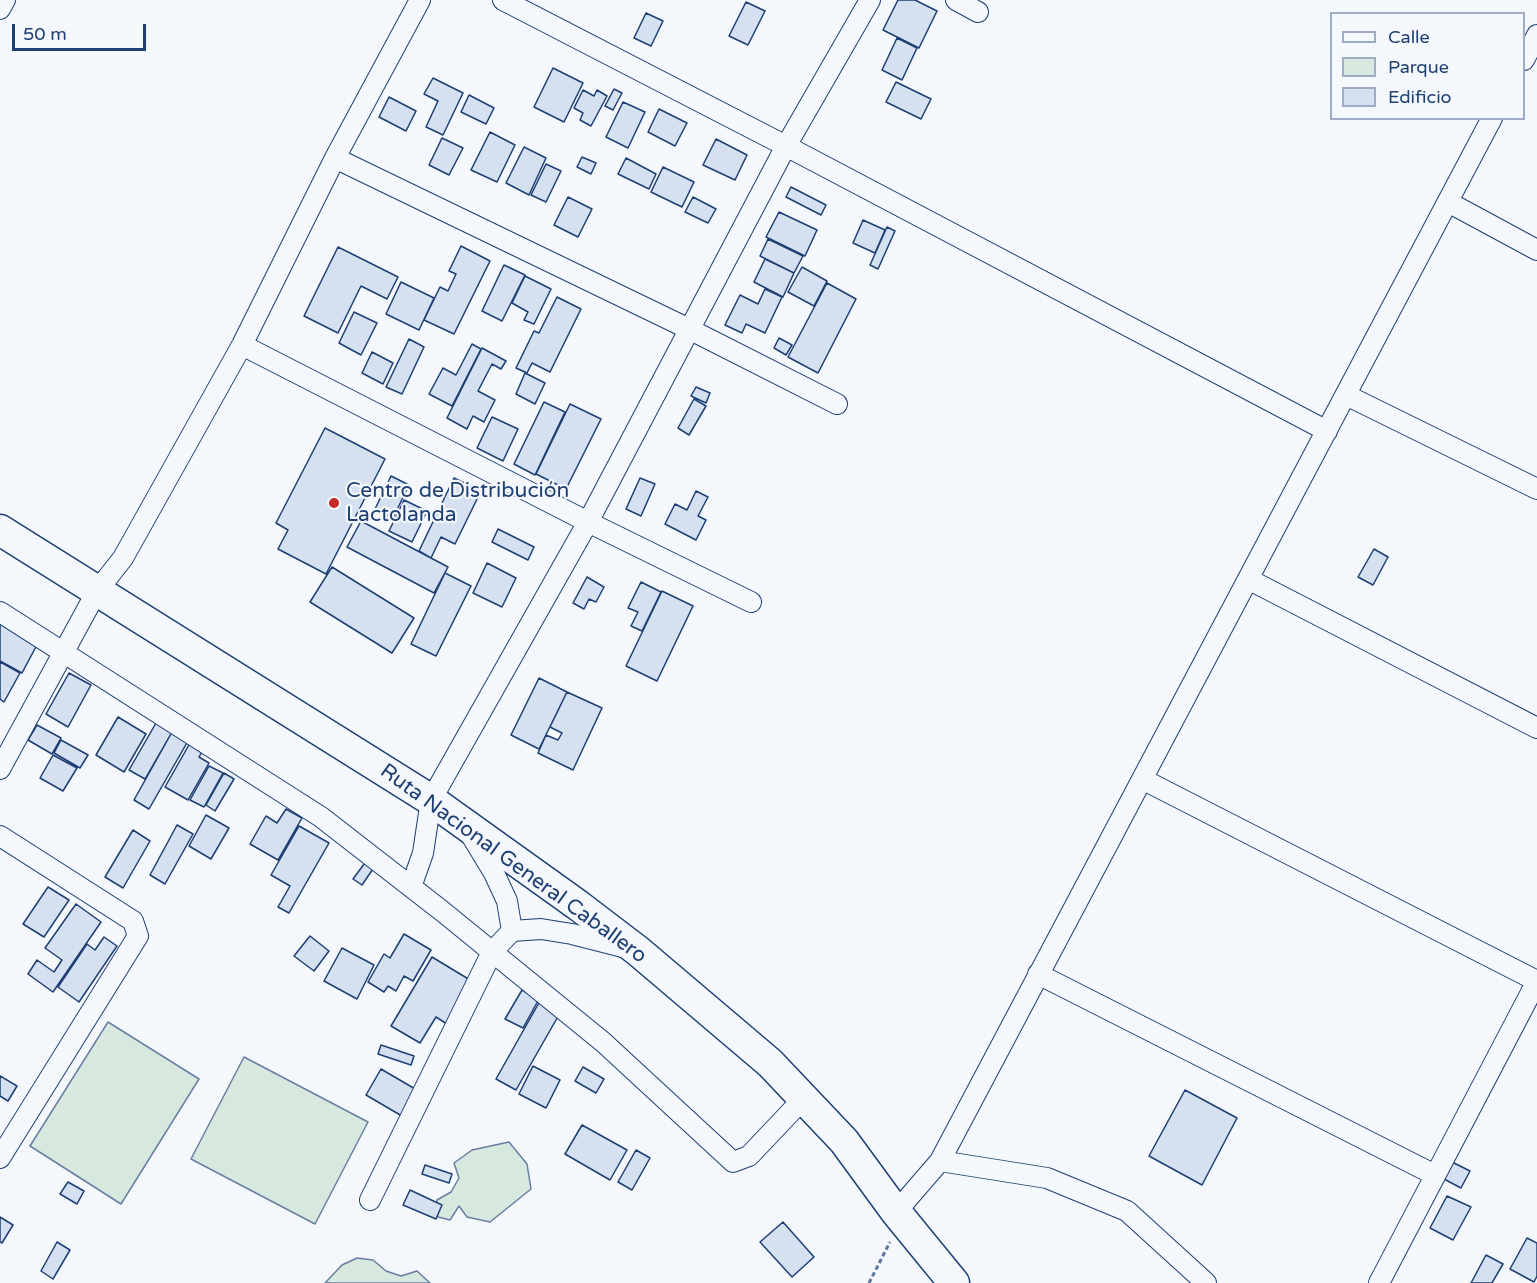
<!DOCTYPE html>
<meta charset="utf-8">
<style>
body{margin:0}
#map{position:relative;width:1537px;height:1283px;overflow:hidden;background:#f4f7fb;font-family:"Varela Round",sans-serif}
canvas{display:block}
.legend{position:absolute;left:1330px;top:12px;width:195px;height:108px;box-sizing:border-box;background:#f4f7fb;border:2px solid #9eadc5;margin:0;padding:8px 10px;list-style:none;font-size:18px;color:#1d3f73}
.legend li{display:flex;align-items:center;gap:12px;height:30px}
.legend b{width:30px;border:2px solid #9eadc5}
.scale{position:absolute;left:12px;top:24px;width:134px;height:27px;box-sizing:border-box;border:3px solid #1d3f73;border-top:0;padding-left:8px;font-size:18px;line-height:21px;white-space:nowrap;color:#1d3f73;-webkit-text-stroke:4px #f4f7fb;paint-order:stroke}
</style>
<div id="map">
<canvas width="1537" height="1283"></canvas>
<ul class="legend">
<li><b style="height:8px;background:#f4f7fb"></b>Calle</li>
<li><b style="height:16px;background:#d7e8df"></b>Parque</li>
<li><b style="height:16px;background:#d5e0f0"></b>Edificio</li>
</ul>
<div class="scale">50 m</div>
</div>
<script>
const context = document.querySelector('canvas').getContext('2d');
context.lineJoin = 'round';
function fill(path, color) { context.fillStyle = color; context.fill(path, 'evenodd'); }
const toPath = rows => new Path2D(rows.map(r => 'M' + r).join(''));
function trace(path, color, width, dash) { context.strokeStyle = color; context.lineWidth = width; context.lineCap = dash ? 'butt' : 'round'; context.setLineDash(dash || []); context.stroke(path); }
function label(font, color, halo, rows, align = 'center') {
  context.font = font + ' "Varela Round",sans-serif'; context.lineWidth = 4.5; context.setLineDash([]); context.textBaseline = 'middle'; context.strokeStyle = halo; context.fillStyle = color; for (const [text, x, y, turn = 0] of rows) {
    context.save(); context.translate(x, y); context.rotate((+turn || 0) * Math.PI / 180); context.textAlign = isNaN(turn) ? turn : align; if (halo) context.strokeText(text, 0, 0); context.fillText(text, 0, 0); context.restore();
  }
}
const green = toPath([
 [108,1022,199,1079,121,1204,30,1146,108,1022],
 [244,1057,368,1122,315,1224,191,1159,244,1057],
 [509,1142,527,1164,531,1189,490,1222,467,1217,459,1206,450,1220,434,1216,437,1200,451,1192,459,1178,454,1163,472,1150,509,1142],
 [357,1258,373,1260,386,1271,401,1276,417,1271,430,1283,325,1283,342,1265,357,1258]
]);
fill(green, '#d7e8df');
trace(green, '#687fa3', 1.5);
const building = toPath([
 [898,0,915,0,937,11,919,48,883,30,898,0],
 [746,2,765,11,748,45,729,36,746,2],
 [646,13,663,21,651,46,634,38,646,13],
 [897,38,917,48,902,80,882,70,897,38],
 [553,68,583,83,564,122,534,107,553,68],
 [433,78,463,93,443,135,426,127,438,101,424,94,433,78],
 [896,82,931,99,921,119,886,102,896,82],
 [614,89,622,93,613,110,605,106,614,89],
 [583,90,594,96,597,90,607,96,591,126,580,120,583,113,574,108,583,90],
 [469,95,494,108,486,124,461,112,469,95],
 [389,97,416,111,406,131,379,117,389,97],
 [623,102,645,112,628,148,606,137,623,102],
 [659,109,687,123,675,146,648,132,659,109],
 [490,132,515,145,497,182,471,170,490,132],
 [442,138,463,148,449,175,429,165,442,138],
 [716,139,747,155,735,180,703,165,716,139],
 [524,147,546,158,529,195,506,183,524,147],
 [582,157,596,163,591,174,577,167,582,157],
 [626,158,656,174,649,189,618,174,626,158],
 [546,164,561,171,546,202,531,195,546,164],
 [663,167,694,182,682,207,651,192,663,167],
 [791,187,826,205,821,215,786,197,791,187],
 [568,197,592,209,578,237,554,225,568,197],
 [693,197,716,209,708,223,685,212,693,197],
 [779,212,817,230,805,256,766,237,779,212],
 [863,220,885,230,875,253,853,243,863,220],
 [887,227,895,231,878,269,870,265,887,227],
 [768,239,803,256,794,273,760,256,768,239],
 [461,246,490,261,454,334,424,320,440,287,448,291,456,274,449,271,461,246],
 [338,247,398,277,387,299,361,286,338,333,304,316,338,247],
 [765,259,794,273,783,297,754,282,765,259],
 [504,265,525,275,502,321,482,311,504,265],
 [802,267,827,281,814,306,788,292,802,267],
 [525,276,551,289,534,324,524,320,528,312,512,303,525,276],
 [401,282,434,298,419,330,386,314,401,282],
 [827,283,856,299,818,373,788,357,827,283],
 [765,289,782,297,765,333,746,324,742,333,725,325,740,295,758,304,765,289],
 [557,297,581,309,550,372,532,363,527,373,516,368,534,331,539,333,557,297],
 [354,312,377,323,361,355,339,343,354,312],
 [779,338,792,345,786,355,774,348,779,338],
 [409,339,424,347,402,394,386,387,409,339],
 [472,344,481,349,452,406,429,394,443,368,456,375,472,344],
 [482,348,506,361,501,369,492,364,478,391,495,400,484,422,473,416,467,429,447,418,482,348],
 [372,352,393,363,383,384,362,373,372,352],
 [525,373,545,383,535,404,516,394,525,373],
 [696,387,710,393,706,403,691,396,696,387],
 [694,399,706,406,689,435,678,428,694,399],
 [544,402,565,412,535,475,514,464,544,402],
 [570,404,601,419,566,489,536,474,570,404],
 [492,417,518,429,503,461,477,448,492,417],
 [325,428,385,459,326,574,278,549,288,530,276,523,325,428],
 [391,476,409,485,393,518,375,509,391,476],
 [454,478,481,491,455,544,441,537,431,558,419,551,454,478],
 [640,478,655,484,641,516,626,509,640,478],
 [696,491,708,497,698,516,706,520,696,540,665,524,675,504,687,510,696,491],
 [404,500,427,511,412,542,389,531,404,500],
 [361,521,448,567,434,593,347,547,361,521],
 [498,529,534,547,528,560,492,542,498,529],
 [1374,549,1388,557,1373,585,1358,577,1374,549],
 [487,563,516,578,502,607,473,593,487,563],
 [332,567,414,618,392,653,310,602,332,567],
 [445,573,471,586,436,656,411,644,445,573],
 [587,577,604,587,596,602,589,599,584,609,573,603,587,577],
 [641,582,661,592,642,631,631,626,638,612,628,608,641,582],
 [662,591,693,606,657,681,626,666,662,591],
 [0,622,38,643,22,673,0,661,0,622],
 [0,662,20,673,4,702,0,699,0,662],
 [69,673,91,685,68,727,46,714,69,673],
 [539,678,567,692,539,749,511,735,539,678],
 [567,692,602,708,573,770,538,753,546,735,558,740,562,733,550,727,567,692],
 [118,717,146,734,124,772,96,755,118,717],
 [156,723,172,732,145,779,129,770,156,723],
 [37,725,61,738,52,754,28,740,37,725],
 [172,732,188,741,149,809,134,800,172,732],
 [61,740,88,755,80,768,54,753,61,740],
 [190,743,203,750,199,757,209,763,188,800,165,787,190,743],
 [53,755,77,768,63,791,40,778,53,755],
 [209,766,223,773,204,807,190,800,209,766],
 [224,773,234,779,215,811,206,805,224,773],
 [286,809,302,818,278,860,250,844,266,816,277,823,286,809],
 [206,815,229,828,211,859,189,846,206,815],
 [177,825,193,834,165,884,150,875,177,825],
 [299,826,329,843,289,913,278,907,290,886,271,875,299,826],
 [133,830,150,841,123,888,105,877,133,830],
 [367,860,375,866,362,885,353,879,367,860],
 [48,887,69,900,44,937,23,924,48,887],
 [76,904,101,922,53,992,28,974,37,960,54,972,62,960,45,948,76,904],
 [404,934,431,950,413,981,404,976,396,991,388,986,384,992,368,982,384,954,390,958,404,934],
 [310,936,329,951,314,971,294,956,310,936],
 [104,937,117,946,79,1002,58,987,87,944,95,950,104,937],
 [342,948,374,965,357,999,324,981,342,948],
 [432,957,475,983,450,1026,436,1017,420,1043,391,1026,432,957],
 [522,990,539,999,523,1028,505,1019,522,990],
 [540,1001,560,1013,516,1090,496,1079,540,1001],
 [381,1045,414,1056,411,1065,378,1054,381,1045],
 [533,1066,560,1080,546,1108,519,1094,533,1066],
 [583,1067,604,1079,596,1093,575,1081,583,1067],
 [381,1069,422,1093,407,1119,366,1095,381,1069],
 [0,1076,17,1086,8,1101,0,1096,0,1076],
 [1185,1090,1237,1118,1202,1185,1149,1156,1185,1090],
 [582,1125,627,1150,610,1180,565,1154,582,1125],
 [636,1150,650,1158,632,1190,618,1182,636,1150],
 [1452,1162,1470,1171,1461,1188,1444,1179,1452,1162],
 [425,1165,452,1174,449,1183,422,1174,425,1165],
 [68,1182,84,1191,77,1204,60,1194,68,1182],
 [410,1190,442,1205,436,1219,403,1205,410,1190],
 [1447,1196,1471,1207,1453,1240,1430,1228,1447,1196],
 [0,1217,13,1225,2,1243,0,1242,0,1217],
 [783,1222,814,1257,792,1277,760,1242,783,1222],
 [1527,1238,1537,1243,1537,1276,1534,1282,1510,1269,1527,1238],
 [57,1242,70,1250,53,1279,41,1271,57,1242],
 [1486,1255,1503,1264,1492,1283,1471,1283,1486,1255]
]);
fill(building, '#d5e0f0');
trace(building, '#1d3f73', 1.5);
const minor = toPath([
 [503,0,786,146,1327,431],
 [956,0,978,12],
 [0,9,5,0],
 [1524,60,1537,35],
 [335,158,689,329,837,404],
 [1448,202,1537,250],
 [242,345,588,522,751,602],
 [1346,395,1537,489],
 [1248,579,1537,728],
 [0,612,321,817,442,911,603,1042,733,1162,749,1156,804,1098],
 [0,769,97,591,123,558,242,345,335,158,420,0],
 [1142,779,1537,981],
 [471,835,494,873,507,901,512,931],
 [0,836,133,921,138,936,0,1158],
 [411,887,423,853,431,800,588,522,786,146,870,0],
 [1038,974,1435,1175],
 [940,1161,1047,1178,1127,1211,1206,1283],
 [370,1200,492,952,512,931,541,929,572,934,627,948],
 [896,1212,940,1161,1492,118],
 [1379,1283,1537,981]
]);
const highway = toPath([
 [0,530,431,800,579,906,638,951,770,1063,844,1141,896,1212,954,1283]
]);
trace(minor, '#1d3f73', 22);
trace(highway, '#1d3f73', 33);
trace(toPath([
 [869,1283,890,1242]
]), '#5e769c', 3, [4.5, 3]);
trace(minor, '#f4f7fb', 20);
trace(highway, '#f4f7fb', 30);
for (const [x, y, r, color] of [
 [334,503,6,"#c62828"]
]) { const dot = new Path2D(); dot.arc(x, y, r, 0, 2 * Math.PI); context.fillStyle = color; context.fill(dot); trace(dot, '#f4f7fb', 2); }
label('21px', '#1d3f73', '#f4f7fb', [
 ["Centro de Distribución",346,491],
 ["Lactolanda",346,515]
], 'left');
label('21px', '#1d3f73', '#f4f7fb', [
 ["Ruta Nacional General Caballero",513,864,36]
]);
</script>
